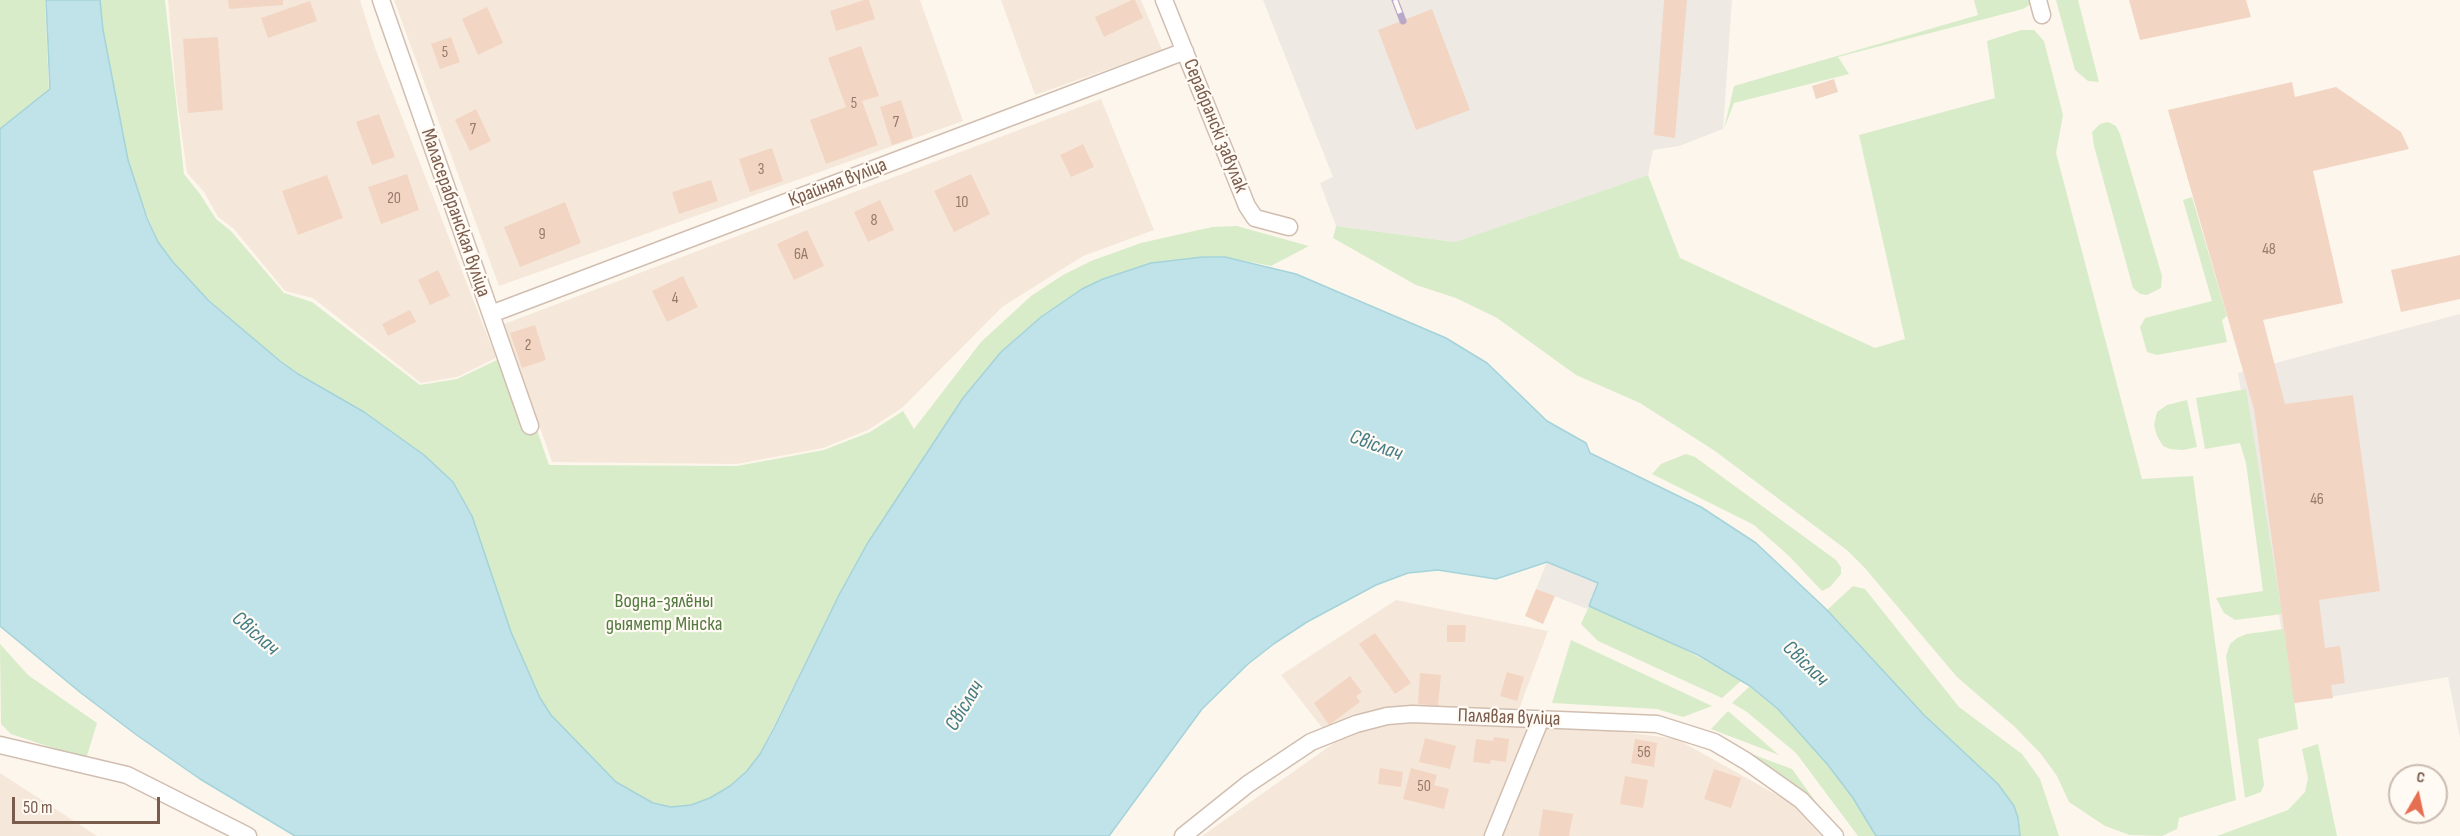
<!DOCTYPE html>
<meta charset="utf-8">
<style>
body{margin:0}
#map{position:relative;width:2460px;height:836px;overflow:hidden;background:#fdf6ec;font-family:"Sofia Sans Condensed",sans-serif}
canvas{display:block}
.north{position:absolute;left:2388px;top:764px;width:60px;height:60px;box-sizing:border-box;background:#fffaf3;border:2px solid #cabbb1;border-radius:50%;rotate:9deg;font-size:16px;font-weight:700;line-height:24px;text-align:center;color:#7a5c4d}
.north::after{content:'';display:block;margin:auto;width:21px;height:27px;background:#e76f51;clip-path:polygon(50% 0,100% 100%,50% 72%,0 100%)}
.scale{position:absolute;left:12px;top:797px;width:148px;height:27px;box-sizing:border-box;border:3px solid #7a5c4d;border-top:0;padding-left:8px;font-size:18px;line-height:21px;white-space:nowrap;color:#7a5c4d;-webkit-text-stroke:4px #fffaf3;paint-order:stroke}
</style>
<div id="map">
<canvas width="2460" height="836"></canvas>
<div class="north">С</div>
<div class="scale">50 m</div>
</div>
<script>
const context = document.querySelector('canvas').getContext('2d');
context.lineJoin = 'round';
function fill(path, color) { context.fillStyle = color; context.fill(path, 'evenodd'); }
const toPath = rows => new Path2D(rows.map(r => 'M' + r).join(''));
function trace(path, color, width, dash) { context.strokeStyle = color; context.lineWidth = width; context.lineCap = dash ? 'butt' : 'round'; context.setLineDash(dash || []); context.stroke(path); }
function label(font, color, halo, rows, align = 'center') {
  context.font = font + ' "Sofia Sans Condensed",sans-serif'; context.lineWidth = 4.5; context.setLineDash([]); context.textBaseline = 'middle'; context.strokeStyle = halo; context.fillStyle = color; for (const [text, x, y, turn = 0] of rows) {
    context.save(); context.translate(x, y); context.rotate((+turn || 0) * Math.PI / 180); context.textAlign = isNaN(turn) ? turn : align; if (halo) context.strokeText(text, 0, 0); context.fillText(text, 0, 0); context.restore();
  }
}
fill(toPath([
 [168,0,360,0,375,48,496,358,457,377,421,383,313,298,285,291,234,229,218,217,204,192,187,173,176,92],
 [394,0,920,0,963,121,499,286],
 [1001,0,1141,0,1162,50,1035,95],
 [1101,99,1154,230,1083,256,1002,307,902,408,868,430,823,448,737,464,552,462,504,324],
 [1396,600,1548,631,1518,712,1540,721,1677,739,1791,803,1821,836,1202,836,1334,743,1281,675],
 [0,773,97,836,0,836]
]), '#f5e8da');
fill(toPath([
 [1263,0,1732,0,1723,129,1679,146,1653,150,1648,175,1455,242,1336,226,1320,183,1333,177],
 [2460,314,2460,738,2448,677,2294,703,2238,373],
 [1547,562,1598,583,1587,609,1536,589]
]), '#efe9e4');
fill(toPath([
 [0,0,45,0,49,91,0,129],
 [100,0,165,0,184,174,200,194,216,219,231,231,284,293,312,302,420,385,457,379,497,360,526,428,537,430,549,465,737,466,824,450,870,432,903,411,914,429,981,342,1031,296,1063,275,1091,261,1141,243,1212,227,1237,226,1309,246,1271,266,1225,257,1203,257,1151,263,1082,289,1041,317,1022,333,1001,352,963,398,867,544,839,595,760,754,747,771,730,786,710,798,691,805,671,807,653,803,616,782,551,715,540,698,511,632,472,516,453,482,424,455,364,412,298,374,242,331,190,282,158,242,137,190,128,160,103,30],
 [1974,0,2031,0,2031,4,2023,9,1838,57,1849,74,1734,103,1724,129,1734,86,1978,15],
 [2056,0,2078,0,2099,82,2088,81,2075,70],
 [2021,30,2034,30,2044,41,2063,115,2056,153,2142,479,2193,476,2236,800,2179,818,2177,829,2162,836,2130,835,2105,826,2069,802,2057,776,2041,754,2015,727,1957,677,1864,567,1848,551,1715,451,1640,403,1576,375,1497,318,1456,298,1416,285,1333,238,1336,226,1455,242,1648,175,1680,258,1875,348,1905,339,1859,135,1995,98,1987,41],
 [2108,122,2116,126,2120,134,2162,276,2161,288,2147,295,2140,294,2133,288,2094,146,2092,132,2100,124],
 [2192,197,2227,316,2222,320,2227,342,2157,355,2147,352,2140,327,2145,318,2212,301,2183,200],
 [2246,389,2282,614,2235,620,2224,613,2216,598,2263,591,2246,463,2240,443,2205,449,2196,398],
 [2187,400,2197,447,2183,450,2170,449,2163,446,2157,436,2154,425,2157,412,2167,405],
 [1686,454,1695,457,1836,560,1841,567,1841,574,1830,587,1822,591,1789,556,1754,525,1652,474,1661,464],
 [1853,586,1865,589,1959,707,2022,754,2040,779,2059,836,2020,836,1998,784,1924,715,1827,610],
 [1589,606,1649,631,1742,680,1722,698,1598,641,1581,624],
 [2284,629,2298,729,2258,739,2264,785,2261,792,2245,798,2226,656,2230,644,2237,638,2247,634],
 [1571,640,1712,706,1683,717,1657,709,1552,703],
 [0,644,28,675,97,723,86,759,11,734,1,724],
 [1750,686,1778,709,1828,765,1853,798,1876,836,1858,836,1796,753,1747,712,1732,703],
 [1728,711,1779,755,1711,729],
 [2318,744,2337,836,2217,836,2288,810,2305,792,2308,778,2302,749],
 [1741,750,1792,769,1829,820,1776,771]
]), '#d8ecc9');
const water = toPath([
 [46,0,100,0,103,30,128,160,147,218,158,242,173,262,209,301,280,361,298,374,364,412,424,455,453,482,472,516,511,632,540,698,551,715,616,782,653,803,671,807,691,805,710,798,730,786,747,771,760,754,774,728,839,595,867,544,963,398,1001,352,1041,317,1082,289,1103,279,1151,263,1203,257,1225,257,1296,274,1446,338,1487,363,1547,421,1586,443,1590,453,1701,507,1756,543,1827,610,1924,715,1998,784,2014,806,2018,818,2020,836,1876,836,1853,798,1828,765,1778,709,1750,686,1698,655,1589,606,1598,583,1547,562,1496,579,1438,570,1408,573,1376,585,1307,622,1275,643,1248,664,1202,709,1109,836,295,836,200,779,138,736,81,693,0,626,0,129,50,89,46,0]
]);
fill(water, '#bfe3e8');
trace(water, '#a5d3da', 1.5);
fill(toPath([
 [228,0,283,0,283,5,229,9],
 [864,0,869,0,875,19,836,31,830,11],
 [1132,0,1135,0,1143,18,1104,37,1095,17],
 [1664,0,1687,0,1675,138,1654,135],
 [2129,0,2246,0,2251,17,2140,40],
 [310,1,317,21,268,38,261,18],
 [487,7,503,43,478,55,462,19],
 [1432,9,1470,110,1416,130,1378,30],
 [218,37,223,110,188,113,183,39],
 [451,37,460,62,440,69,431,44],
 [861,46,879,96,862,101,878,145,826,164,810,120,846,107,828,58],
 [1834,79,1838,92,1816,99,1812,86],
 [2292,82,2295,97,2336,87,2401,132,2409,149,2313,171,2343,303,2263,320,2285,404,2353,395,2380,591,2319,600,2325,648,2340,646,2345,683,2331,685,2333,698,2294,703,2254,409,2168,110],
 [901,100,913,138,892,145,880,107],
 [476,109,491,141,470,151,455,120],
 [379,114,395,157,372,165,356,122],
 [1083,144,1094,167,1071,177,1060,155],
 [772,148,783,181,750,192,739,159],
 [407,174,419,210,381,224,368,187],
 [971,174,990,214,954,232,934,191],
 [327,175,343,218,298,235,282,191],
 [711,180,718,201,679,214,672,192],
 [880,200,894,230,868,242,854,212],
 [565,202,581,243,520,267,504,227],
 [807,230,824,266,794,280,777,244],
 [2460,255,2460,299,2401,312,2391,270],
 [438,270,450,296,430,305,418,280],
 [683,276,698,307,667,322,652,291],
 [410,310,416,322,388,336,382,324],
 [535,325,546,360,522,368,510,333],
 [1536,589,1555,596,1543,624,1525,616],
 [1447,625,1466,625,1465,642,1447,642],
 [1375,633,1411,683,1395,694,1359,644],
 [1507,672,1524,677,1517,701,1500,696],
 [1420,673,1441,675,1438,706,1418,704],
 [1350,676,1362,692,1356,696,1360,702,1329,725,1314,703],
 [1494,737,1509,739,1506,762,1491,760,1490,764,1473,762,1476,739,1493,741],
 [1425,738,1456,746,1450,769,1419,762],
 [1635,739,1657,743,1654,767,1631,763],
 [1380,768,1403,772,1401,787,1378,784],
 [1411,768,1437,775,1434,785,1449,789,1444,809,1403,799],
 [1714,769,1741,778,1731,808,1704,799],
 [1625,776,1648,780,1643,808,1620,804],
 [1543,809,1573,814,1569,836,1539,836]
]), '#f3d5c3');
const street = toPath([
 [381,0,530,426],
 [1164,0,1247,206,1255,218,1289,227],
 [2038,0,2042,15],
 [491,314,1185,51],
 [0,745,127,775,248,836],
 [1183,836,1248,784,1311,742,1356,724,1387,716,1412,714,1657,724,1714,742,1746,761,1801,800,1835,836],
 [1493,836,1540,721]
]);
trace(street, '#d1beb0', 19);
trace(street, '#fff', 16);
const rail = toPath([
 [1395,0,1403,21]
]);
trace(rail, '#b9a8c9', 7);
trace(rail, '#fffaf3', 4.5, [14]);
label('16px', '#987a6a', null, [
 ["5",445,53],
 ["5",854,104],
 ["7",896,123],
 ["7",473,130],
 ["3",761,170],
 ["20",394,199],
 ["10",962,203],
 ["8",874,221],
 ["9",542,235],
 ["48",2269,250],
 ["6А",801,255],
 ["4",675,299],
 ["2",528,346],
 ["46",2317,500],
 ["56",1644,753],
 ["50",1424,787]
]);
label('20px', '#7a5c4d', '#fffaf3', [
 ["Серабранскі завулак",1215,126,68],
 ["Крайняя вуліца",838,183,-21],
 ["Маласерабранская вуліца",455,213,71],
 ["Палявая вуліца",1509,718,2]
]);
label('20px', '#537a41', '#fffaf3', [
 ["Водна-зялёны",664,602],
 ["дыяметр Мінска",664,625]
]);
label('italic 21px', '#437c86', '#fffaf3', [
 ["Свіслач",1376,446,20],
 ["Свіслач",255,634,41],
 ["Свіслач",1805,664,44],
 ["Свіслач",965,706,-59]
]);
</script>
